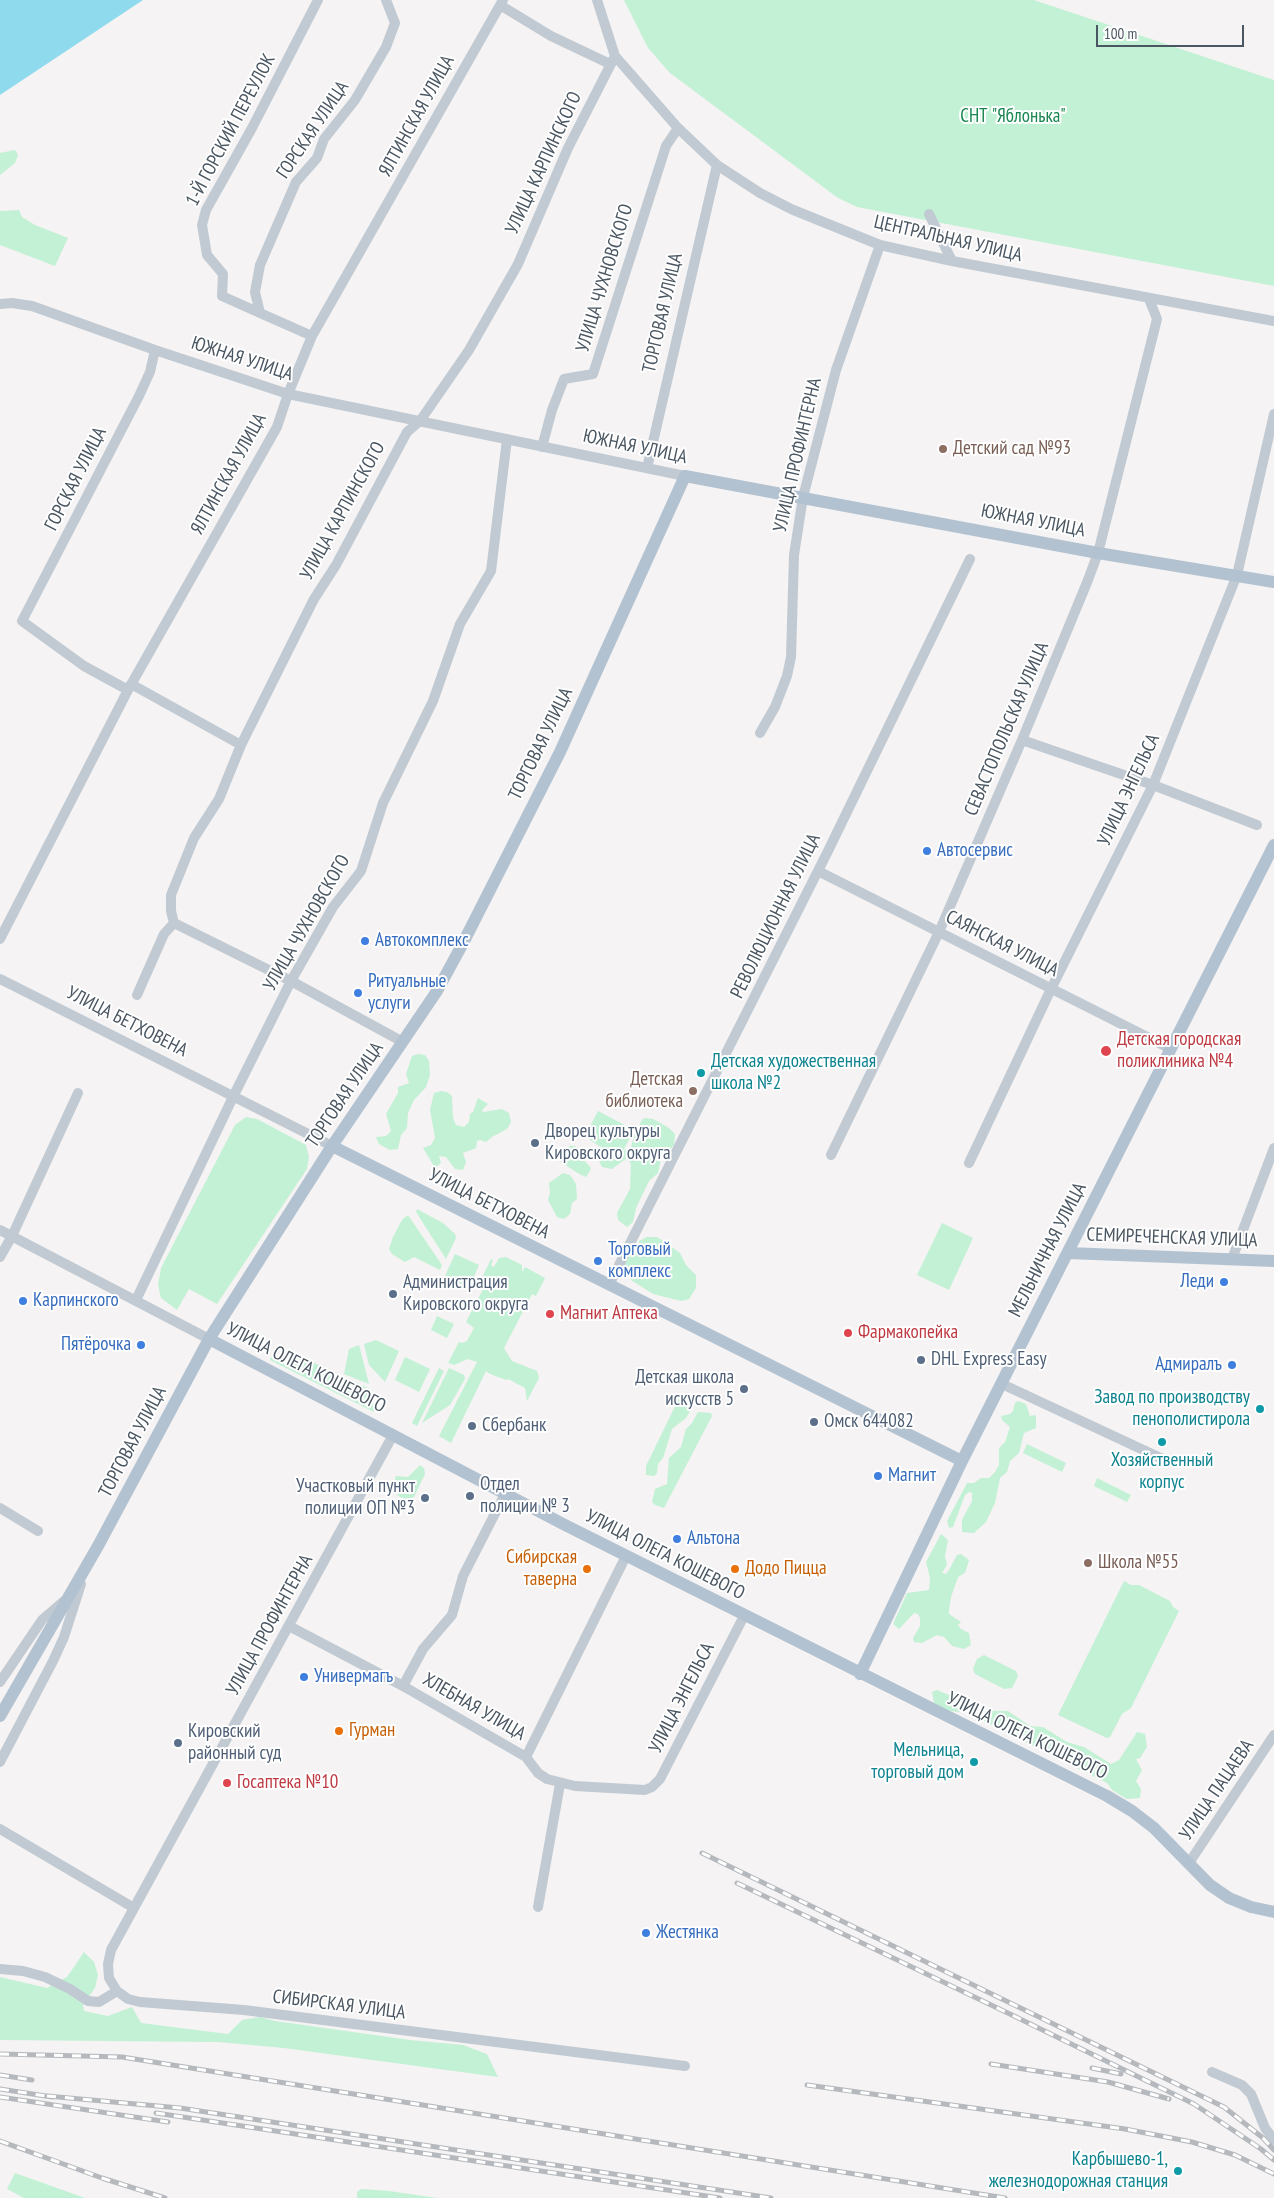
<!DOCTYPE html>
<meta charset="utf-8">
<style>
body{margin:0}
#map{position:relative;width:1274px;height:2198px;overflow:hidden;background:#f5f3f3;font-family:"PT Sans Narrow",sans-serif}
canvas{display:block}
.scale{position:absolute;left:1096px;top:25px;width:148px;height:22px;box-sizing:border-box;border:2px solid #4a5661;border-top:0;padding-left:6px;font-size:15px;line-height:18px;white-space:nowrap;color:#4a5661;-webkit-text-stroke:4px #fff;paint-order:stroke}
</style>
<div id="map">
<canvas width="1274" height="2198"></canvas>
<div class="scale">100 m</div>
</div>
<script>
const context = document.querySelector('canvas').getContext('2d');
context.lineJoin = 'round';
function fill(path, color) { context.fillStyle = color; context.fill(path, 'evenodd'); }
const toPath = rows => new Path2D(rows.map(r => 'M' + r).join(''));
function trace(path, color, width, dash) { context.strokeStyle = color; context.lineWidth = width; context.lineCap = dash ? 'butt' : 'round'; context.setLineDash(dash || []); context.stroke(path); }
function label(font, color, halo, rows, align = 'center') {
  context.font = font + ' "PT Sans Narrow",sans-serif'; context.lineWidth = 4; context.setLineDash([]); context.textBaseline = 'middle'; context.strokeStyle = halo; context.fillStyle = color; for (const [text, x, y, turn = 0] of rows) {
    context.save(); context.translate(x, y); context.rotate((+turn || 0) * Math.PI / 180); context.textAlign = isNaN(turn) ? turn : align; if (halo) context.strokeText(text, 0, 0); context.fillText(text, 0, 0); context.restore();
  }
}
fill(toPath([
 [624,0,1034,0,1274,80,1274,286,857,207,838,198,670,73,648,48],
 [15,150,18,155,15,163,0,175,0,153],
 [19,210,22,217,35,225,68,238,55,266,0,245,0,211],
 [418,1054,425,1055,429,1061,430,1075,426,1087,414,1100,408,1113,407,1128,401,1135,398,1149,390,1150,379,1144,376,1137,386,1136,391,1131,386,1114,398,1093,398,1087,409,1083,406,1074,412,1056],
 [441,1091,447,1092,452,1096,453,1118,456,1125,464,1127,469,1122,470,1114,473,1112,478,1098,488,1104,482,1110,483,1112,502,1109,509,1113,511,1122,507,1129,492,1137,486,1142,480,1140,477,1141,476,1148,463,1153,466,1162,463,1170,455,1169,446,1157,439,1156,441,1163,435,1168,423,1148,431,1145,435,1138,430,1110,434,1093],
 [598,1111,634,1130,623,1151,631,1147,634,1136,642,1120,645,1118,653,1119,669,1128,675,1134,674,1145,661,1159,658,1173,649,1181,636,1208,633,1222,627,1227,618,1220,617,1213,630,1189,631,1164,627,1158,612,1169,602,1167,599,1161,601,1147,590,1140,586,1134],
 [246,1117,257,1119,306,1145,309,1157,307,1169,217,1304,189,1289,177,1310,161,1298,158,1285,161,1268,235,1125],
 [570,1146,576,1146,581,1157,591,1168,590,1171,586,1177,579,1174,561,1162,561,1152],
 [563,1173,570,1175,576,1184,577,1199,572,1203,570,1214,564,1219,557,1217,548,1200,550,1193,549,1183],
 [417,1209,443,1223,455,1234,456,1238,446,1259,416,1212],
 [408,1215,442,1265,440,1270,414,1257,405,1262,392,1254,389,1249,393,1237,402,1220],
 [942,1223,973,1238,949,1290,917,1275],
 [647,1237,657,1237,665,1242,680,1253,686,1265,696,1275,696,1288,689,1299,681,1301,653,1294,631,1280,626,1273,623,1261,639,1245,639,1241],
 [455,1254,479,1265,469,1288,445,1276],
 [506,1257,522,1265,522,1272,525,1267,545,1278,536,1296,532,1294,504,1348,512,1361,537,1371,539,1378,527,1401,525,1388,508,1379,506,1380,490,1374,486,1371,451,1443,439,1436,477,1362,468,1359,454,1365,448,1363,459,1342,462,1343,467,1341,474,1328,466,1322,483,1289,478,1286,491,1259,493,1260,491,1265,494,1267,499,1258],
 [437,1316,454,1324,447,1338,431,1330],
 [376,1340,399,1351,385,1382,369,1365,364,1344],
 [359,1345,369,1384,344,1374,349,1349],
 [293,1353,370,1389,375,1410,374,1412,270,1360,271,1357,287,1366],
 [405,1357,430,1369,419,1392,395,1380],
 [439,1368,444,1371,417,1426,412,1423],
 [449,1368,464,1375,465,1379,450,1405,422,1423],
 [680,1396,690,1398,692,1402,690,1411,686,1418,672,1429,663,1458,658,1464,657,1473,654,1476,646,1475,646,1466],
 [1018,1401,1026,1404,1030,1416,1036,1415,1036,1428,1024,1433,1019,1453,1010,1461,1007,1472,1000,1478,995,1503,986,1522,974,1533,962,1532,962,1520,972,1501,972,1493,969,1492,965,1495,953,1527,949,1528,947,1521,967,1483,974,1483,981,1478,989,1478,995,1472,999,1465,999,1448,1005,1442,1010,1427,1002,1420,1001,1416,1010,1414,1013,1411,1015,1403],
 [698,1412,711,1413,712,1416,664,1508,655,1505,652,1502,655,1489,667,1484,669,1458,681,1447,686,1429,692,1423],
 [1027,1444,1066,1463,1062,1472,1023,1453],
 [420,1465,424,1468,425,1474,414,1497,408,1500,400,1497,392,1490,396,1476,408,1477],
 [1097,1478,1131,1495,1127,1502,1094,1486],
 [941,1534,948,1540,945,1556,947,1565,942,1573,946,1574,949,1570,957,1555,961,1554,969,1560,965,1573,958,1577,951,1597,949,1610,949,1614,961,1622,958,1625,961,1629,969,1633,971,1645,964,1649,952,1646,944,1637,937,1635,922,1643,914,1642,913,1638,920,1626,920,1618,918,1614,914,1613,899,1629,893,1624,907,1593,929,1590,930,1578,926,1562],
 [1124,1581,1131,1585,1139,1585,1170,1601,1173,1607,1179,1611,1131,1708,1122,1714,1110,1737,1107,1738,1058,1715],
 [984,1655,1016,1671,1018,1676,1012,1688,1004,1689,975,1674,973,1669,977,1659],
 [937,1690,963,1701,964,1709,961,1712,949,1711,934,1703,932,1692],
 [982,1711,1008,1711,1030,1726,1043,1727,1067,1742,1084,1747,1111,1764,1119,1760,1137,1732,1145,1734,1147,1747,1140,1758,1136,1759,1142,1770,1136,1781,1141,1789,1140,1798,1127,1799,1112,1790,1107,1783,980,1719,977,1716,978,1712],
 [84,1952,94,1962,98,1975,95,1988,83,2005,84,2011,108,2016,132,2007,141,2023,228,2034,242,2020,260,2017,275,2021,410,2040,463,2045,487,2054,498,2077,284,2048,218,2042,0,2040,0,1977,47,1988,67,1977],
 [15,2173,85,2198,24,2198,7,2189],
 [361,2189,389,2191,437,2198,357,2198,357,2192]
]), '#c3f1d5');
fill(toPath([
 [0,0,143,0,0,95]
]), '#90daee');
trace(toPath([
 [597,0,615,56,678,128,717,165,760,193,791,209,880,245,952,261,1274,321],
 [500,5,551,36,610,64],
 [929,214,952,261],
 [0,304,12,303,32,306,155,350,288,394,685,476],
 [260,313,222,296,223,274,207,255,202,225,206,210,252,128,318,0],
 [312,336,260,313,255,292,260,265,296,182,317,158,324,139,355,100,386,47,395,23,386,0],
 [542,447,552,410,564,379,593,374,666,146,678,128],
 [647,468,717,165],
 [131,684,241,745],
 [128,690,84,666,22,621,139,396,150,372,155,350],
 [760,733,775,707,787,676,791,657,794,555,803,497,836,370,880,245],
 [1022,740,1153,785,1257,825],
 [818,871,1171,1049],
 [174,923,291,981,403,1042],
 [0,939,128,690,277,427,288,394,312,336,503,0],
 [0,979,332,1146],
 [137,995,164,934,174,923,171,911,171,895,194,838,219,799,241,745,314,599,336,565,407,432,420,421,469,350,518,264,568,148,615,56],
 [831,1155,939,932,1022,740,1088,580,1098,553,1157,319,1149,299],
 [969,1163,1051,989,1153,785,1237,575,1274,414],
 [0,1230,209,1339],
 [0,1257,12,1236,78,1093],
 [1232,1259,1274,1148],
 [609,1285,828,851,970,559],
 [136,1300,233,1097,291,981,333,907,361,871,383,803,433,701,460,624,491,571,507,439],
 [1002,1384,1167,1461],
 [393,1435,111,1950,108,1964,109,1978,117,1991,128,1999,140,2002,244,2010,685,2066],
 [0,1508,38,1531],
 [289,1626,403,1686,526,1757,538,1773,547,1779,575,1786,645,1790,652,1787,660,1779,744,1616],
 [0,1682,42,1620,64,1601],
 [403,1686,423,1649,452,1615,463,1576,505,1494],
 [526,1757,626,1556],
 [0,1762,53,1661,64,1637,81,1584],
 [0,1829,134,1908],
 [1189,1863,1274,1735],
 [538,1907,560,1784],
 [0,1969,23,1971,45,1977,70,1989,88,2001,99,2002,117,1991],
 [1212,2072,1242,2085,1251,2094,1265,2128,1274,2140]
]), '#c1cad2', 10);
trace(toPath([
 [332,1146,962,1461],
 [1068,1253,1274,1261],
 [209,1339,565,1525,1107,1796,1132,1811,1154,1828,1210,1885,1229,1898,1251,1907,1274,1912],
 [860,1674,962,1461,1274,845],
 [0,1716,98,1546,209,1339,332,1146,437,991,462,945,560,752,685,476,1098,553,1274,582]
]), '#b3c2d1', 12);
const rail = toPath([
 [702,1853,1224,2107,1263,2138,1274,2150],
 [737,1883,1014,2016,1194,2104,1261,2149,1274,2160],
 [0,2054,122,2057,1005,2198],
 [991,2064,1108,2082,1169,2099],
 [1092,2068,1121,2074],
 [0,2075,32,2080],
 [807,2085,1125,2129,1192,2142,1235,2155,1274,2174],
 [0,2089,52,2097],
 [47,2096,180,2108,771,2198],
 [0,2097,168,2122],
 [156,2113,720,2198],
 [0,2141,102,2178,165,2198]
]);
trace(rail, '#b5b8bd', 5);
trace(rail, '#fff', 3, [9]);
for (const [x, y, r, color] of [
 [943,449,5,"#8d6e63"],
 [927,851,5,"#3f7fe0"],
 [365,941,5,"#3f7fe0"],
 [358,993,5,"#3f7fe0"],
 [1106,1051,6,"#e0444e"],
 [701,1073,5,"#0f9aa8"],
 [693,1091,5,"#8d6e63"],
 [535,1143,5,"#5c6f8a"],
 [598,1261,5,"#3f7fe0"],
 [1224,1282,5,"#3f7fe0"],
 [393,1294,5,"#5c6f8a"],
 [23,1301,5,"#3f7fe0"],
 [550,1314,5,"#e0444e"],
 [848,1333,5,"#e0444e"],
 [141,1345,5,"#3f7fe0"],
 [921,1360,5,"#5c6f8a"],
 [1232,1365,5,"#3f7fe0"],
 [744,1389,5,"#5c6f8a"],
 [1260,1409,5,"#0f9aa8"],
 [814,1422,5,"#5c6f8a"],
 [472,1426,5,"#5c6f8a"],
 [1162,1442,5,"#0f9aa8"],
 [878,1476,5,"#3f7fe0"],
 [470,1496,5,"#5c6f8a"],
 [425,1498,5,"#5c6f8a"],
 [677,1539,5,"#3f7fe0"],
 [1088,1563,5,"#8d6e63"],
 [587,1569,5,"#e8710a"],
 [735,1569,5,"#e8710a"],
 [304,1677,5,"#3f7fe0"],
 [339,1731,5,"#e8710a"],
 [178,1743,5,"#5c6f8a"],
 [974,1762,5,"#0f9aa8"],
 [227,1783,5,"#e0444e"],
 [646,1933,5,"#3f7fe0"],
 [1178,2171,5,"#0f9aa8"]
]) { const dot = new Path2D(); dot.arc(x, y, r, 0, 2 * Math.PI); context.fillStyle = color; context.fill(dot); trace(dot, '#fff', 2); }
label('19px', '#4a5661', '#fff', [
 ["ЯЛТИНСКАЯ УЛИЦА",417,116,-61],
 ["1-Й ГОРСКИЙ ПЕРЕУЛОК",231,130,-62],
 ["ГОРСКАЯ УЛИЦА",313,130,-56],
 ["УЛИЦА КАРПИНСКОГО",544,163,-65],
 ["ЦЕНТРАЛЬНАЯ УЛИЦА",948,239,13],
 ["УЛИЦА ЧУХНОВСКОГО",605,278,-73],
 ["ТОРГОВАЯ УЛИЦА",663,313,-77],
 ["ЮЖНАЯ УЛИЦА",242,359,18],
 ["ЮЖНАЯ УЛИЦА",635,447,12],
 ["УЛИЦА ПРОФИНТЕРНА",798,455,-77],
 ["ЯЛТИНСКАЯ УЛИЦА",229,474,-61],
 ["ГОРСКАЯ УЛИЦА",76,479,-63],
 ["УЛИЦА КАРПИНСКОГО",343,511,-61],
 ["ЮЖНАЯ УЛИЦА",1033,521,11],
 ["СЕВАСТОПОЛЬСКАЯ УЛИЦА",1007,729,-67],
 ["ТОРГОВАЯ УЛИЦА",541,744,-64],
 ["УЛИЦА ЭНГЕЛЬСА",1129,790,-65],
 ["РЕВОЛЮЦИОННАЯ УЛИЦА",776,916,-64],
 ["УЛИЦА ЧУХНОВСКОГО",307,923,-60],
 ["САЯНСКАЯ УЛИЦА",1002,944,27],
 ["УЛИЦА БЕТХОВЕНА",127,1022,27],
 ["ТОРГОВАЯ УЛИЦА",345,1095,-56],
 ["УЛИЦА БЕТХОВЕНА",489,1204,27],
 ["СЕМИРЕЧЕНСКАЯ УЛИЦА",1172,1238,2],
 ["МЕЛЬНИЧНАЯ УЛИЦА",1048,1250,-63],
 ["УЛИЦА ОЛЕГА КОШЕВОГО",306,1368,27],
 ["ТОРГОВАЯ УЛИЦА",133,1442,-62],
 ["УЛИЦА ОЛЕГА КОШЕВОГО",665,1555,27],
 ["УЛИЦА ПРОФИНТЕРНА",270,1625,-61],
 ["УЛИЦА ЭНГЕЛЬСА",682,1698,-63],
 ["ХЛЕБНАЯ УЛИЦА",474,1707,30],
 ["УЛИЦА ОЛЕГА КОШЕВОГО",1027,1736,26],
 ["УЛИЦА ПАЦАЕВА",1217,1790,-56],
 ["СИБИРСКАЯ УЛИЦА",339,2005,7]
]);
label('19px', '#17864f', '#fff', [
 ["СНТ \"Яблонька\"",1013,117]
]);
label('19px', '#785e54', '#fff', [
 ["Детский сад №93",953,449],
 ["Детская",683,1080,"right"],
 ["библиотека",683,1102,"right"],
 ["Школа №55",1098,1563]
], 'left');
label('19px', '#366cbe', '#fff', [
 ["Автосервис",937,851],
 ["Автокомплекс",375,941],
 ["Ритуальные",368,982],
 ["услуги",368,1004],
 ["Торговый",608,1250],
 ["комплекс",608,1272],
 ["Леди",1214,1282,"right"],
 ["Карпинского",33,1301],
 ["Пятёрочка",131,1345,"right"],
 ["Адмиралъ",1222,1365,"right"],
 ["Магнит",888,1476],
 ["Альтона",687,1539],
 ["Универмагъ",314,1677],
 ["Жестянка",656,1933]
], 'left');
label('19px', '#be3a42', '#fff', [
 ["Детская городская",1117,1040],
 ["поликлиника №4",1117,1062],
 ["Магнит Аптека",560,1314],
 ["Фармакопейка",858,1333],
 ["Госаптека №10",237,1783]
], 'left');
label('19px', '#0d838f', '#fff', [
 ["Детская художественная",711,1062,"left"],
 ["школа №2",711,1084,"left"],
 ["Завод по производству",1250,1398],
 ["пенополистирола",1250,1420],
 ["Хозяйственный",1162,1461,"center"],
 ["корпус",1162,1483,"center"],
 ["Мельница,",964,1751],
 ["торговый дом",964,1773],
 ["Карбышево-1,",1168,2160],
 ["железнодорожная станция",1168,2182]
], 'right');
label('19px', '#4e5e75', '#fff', [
 ["Дворец культуры",545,1132],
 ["Кировского округа",545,1154],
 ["Администрация",403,1283],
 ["Кировского округа",403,1305],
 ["DHL Express Easy",931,1360],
 ["Детская школа",734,1378,"right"],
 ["искусств 5",734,1400,"right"],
 ["Омск 644082",824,1422],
 ["Сбербанк",482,1426],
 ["Отдел",480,1485],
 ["полиции № 3",480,1507],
 ["Участковый пункт",415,1487,"right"],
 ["полиции ОП №3",415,1509,"right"],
 ["Кировский",188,1732],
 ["районный суд",188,1754]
], 'left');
label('19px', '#c56008', '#fff', [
 ["Сибирская",577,1558,"right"],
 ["таверна",577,1580,"right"],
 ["Додо Пицца",745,1569],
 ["Гурман",349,1731]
], 'left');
</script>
